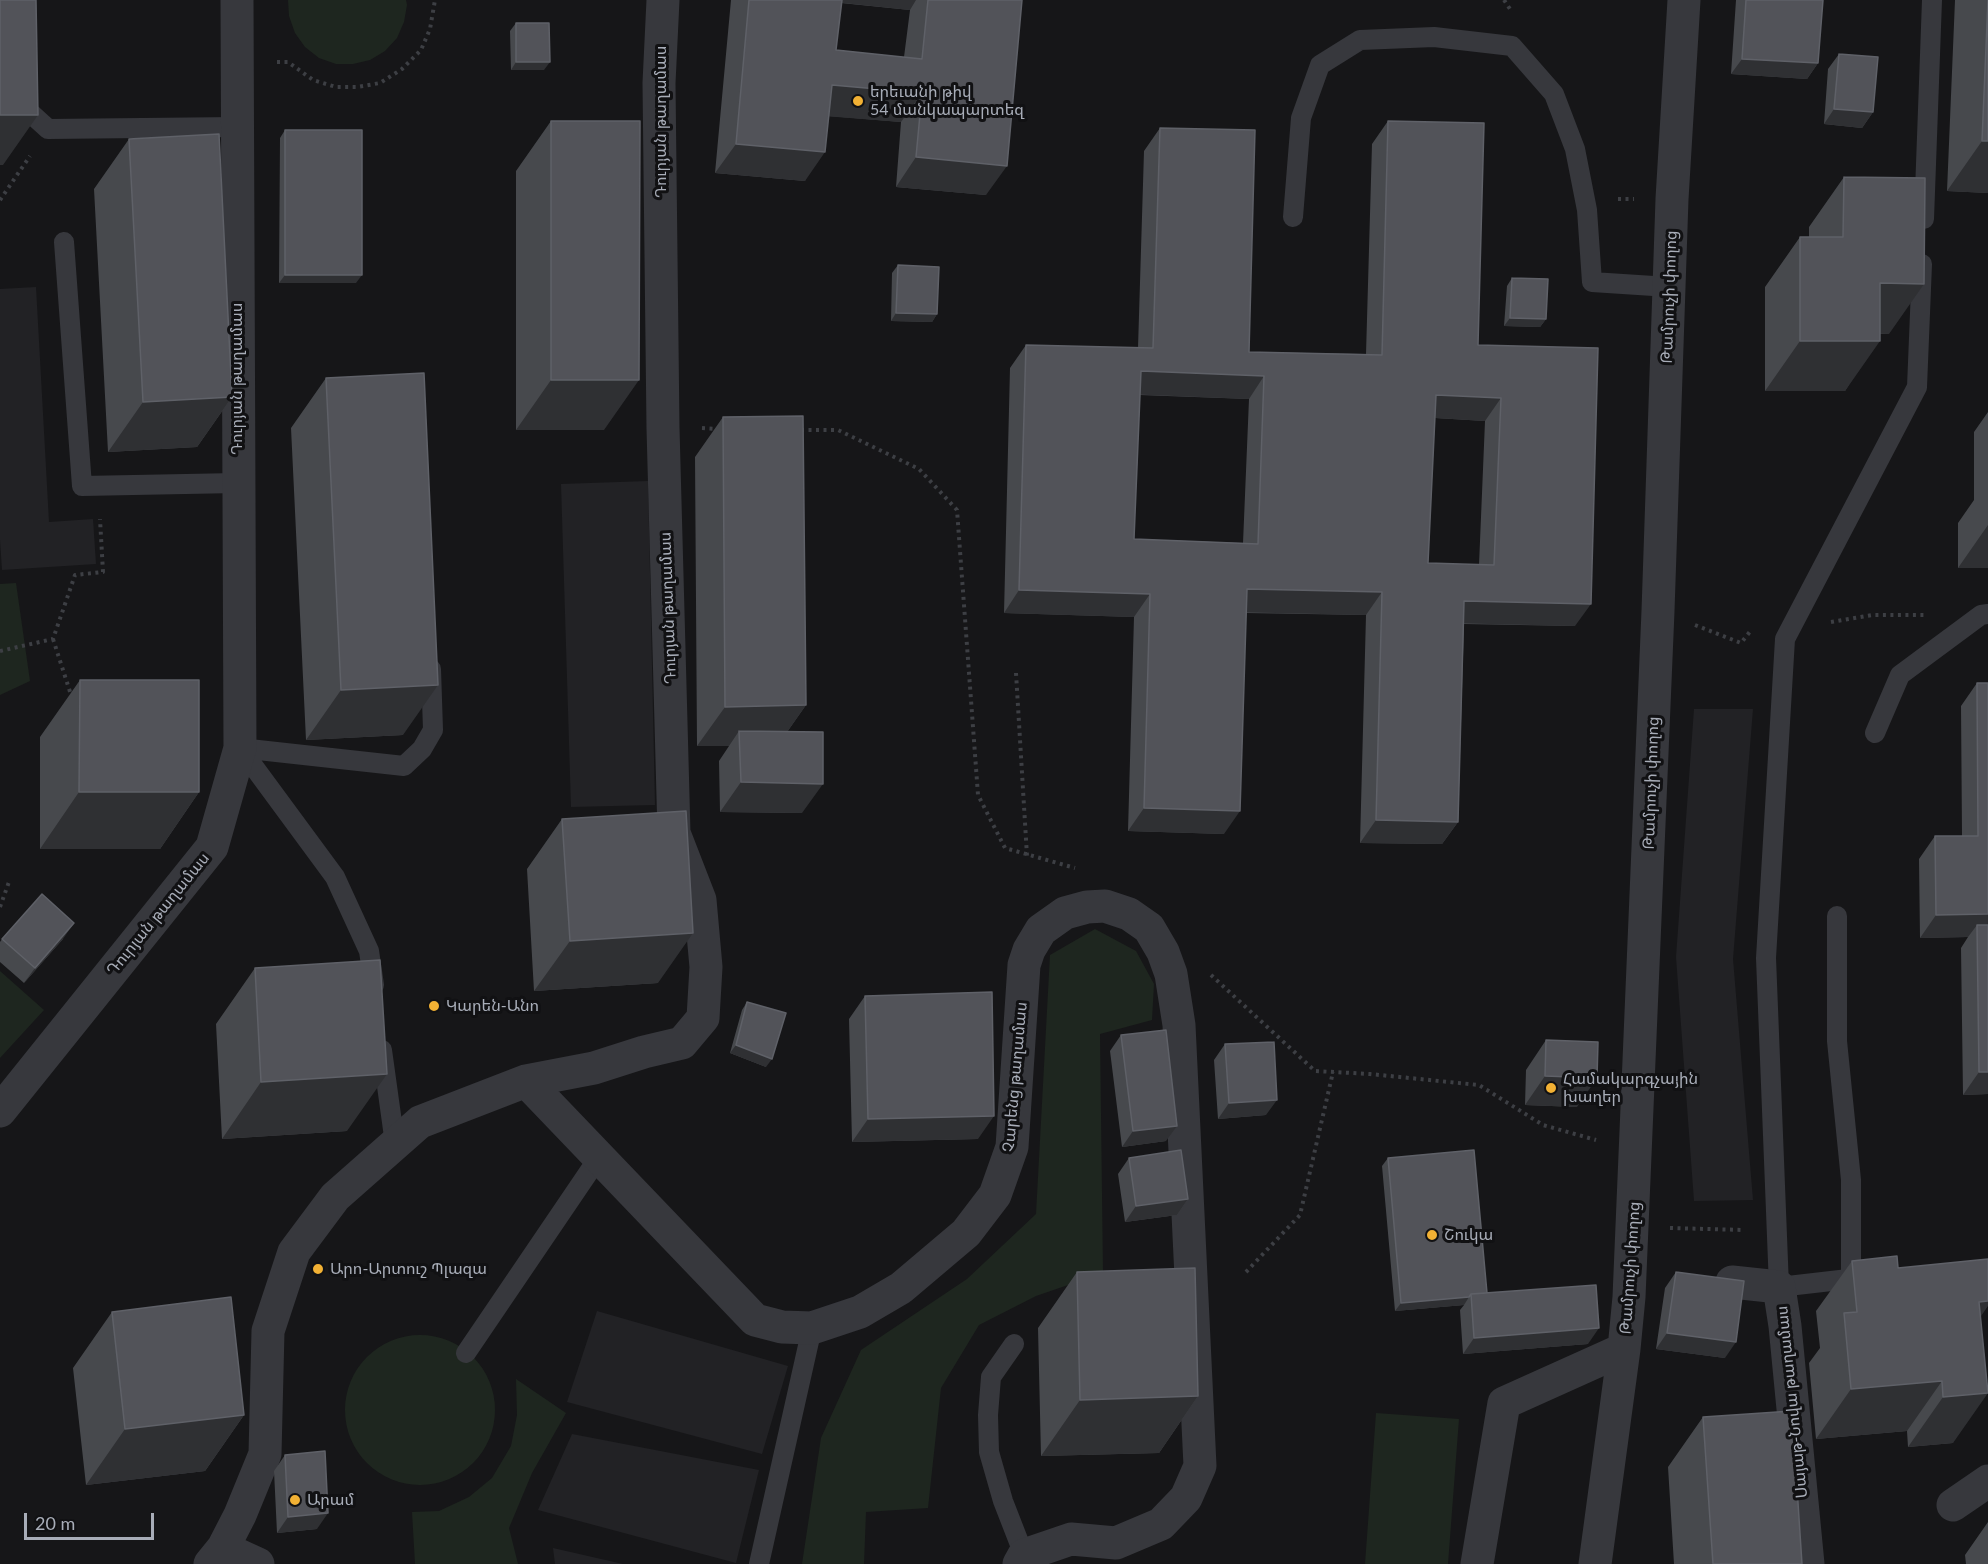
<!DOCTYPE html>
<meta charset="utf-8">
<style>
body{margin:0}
#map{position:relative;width:1988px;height:1564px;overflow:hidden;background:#161618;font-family:Lato,sans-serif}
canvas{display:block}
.scale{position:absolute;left:24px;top:1513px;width:130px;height:27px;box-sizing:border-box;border:3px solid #a8adb8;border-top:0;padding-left:8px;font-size:18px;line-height:21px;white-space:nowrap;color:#a8adb8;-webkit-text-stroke:4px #111113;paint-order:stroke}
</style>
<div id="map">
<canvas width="1988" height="1564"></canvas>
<div class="scale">20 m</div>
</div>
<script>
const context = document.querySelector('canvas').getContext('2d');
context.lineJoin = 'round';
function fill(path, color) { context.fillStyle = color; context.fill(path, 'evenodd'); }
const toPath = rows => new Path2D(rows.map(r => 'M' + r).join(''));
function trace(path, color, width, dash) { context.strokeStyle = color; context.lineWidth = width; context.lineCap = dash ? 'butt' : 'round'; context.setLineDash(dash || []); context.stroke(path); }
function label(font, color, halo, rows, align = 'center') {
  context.font = font + ' Lato,"Noto Sans Armenian",sans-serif'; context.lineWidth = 6; context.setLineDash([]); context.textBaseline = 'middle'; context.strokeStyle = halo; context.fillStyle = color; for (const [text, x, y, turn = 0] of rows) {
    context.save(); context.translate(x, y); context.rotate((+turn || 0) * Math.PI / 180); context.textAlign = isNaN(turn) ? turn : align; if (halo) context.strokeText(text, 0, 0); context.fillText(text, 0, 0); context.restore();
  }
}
fill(toPath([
 [36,287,49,522,93,519,96,564,2,570,0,540,0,289],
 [648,481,655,805,571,807,561,484],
 [1694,709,1753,709,1733,959,1753,1200,1694,1201,1676,957],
 [597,1311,788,1366,762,1454,567,1402],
 [572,1434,759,1470,736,1563,538,1510],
 [553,1548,623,1564,555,1564]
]), '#222225');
fill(toPath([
 [288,0,406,0,407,5,404,22,397,38,385,51,370,60,353,64,336,64,319,58,305,47,295,33,289,16],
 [16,583,30,681,0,695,0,584],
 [1095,929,1136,951,1154,984,1152,1020,1100,1034,1103,1273,1036,1296,979,1325,941,1388,928,1508,866,1512,864,1564,802,1564,821,1438,861,1350,967,1279,1036,1214,1050,955],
 [0,971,44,1010,0,1058],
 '345 1410a75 75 0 1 1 150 0a75 75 0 1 1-150 0Z',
 [516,1379,566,1413,532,1473,509,1528,518,1564,415,1564,412,1512,439,1511,469,1497,492,1478,511,1446,517,1415],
 [1376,1413,1459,1419,1448,1564,1365,1564]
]), '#1e261f');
trace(toPath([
 [1504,0,1512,12],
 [277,62,288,62,313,80,336,87,357,87,380,83,402,69,421,50,430,29,435,0],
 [1618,199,1634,199],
 [0,200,30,156],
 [702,428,718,429],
 [801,430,838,430,919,469,957,510,978,795,1005,848,1075,868],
 [1831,622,1872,615,1925,615],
 [1695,625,1741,643,1752,629],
 [53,639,72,698],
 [0,651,53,639,75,575,103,572,100,519],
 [1016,673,1027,856],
 [0,907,10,879],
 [1211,975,1315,1071,1370,1074,1479,1085,1543,1125,1596,1140],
 [1670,1228,1744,1230],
 [1246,1272,1300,1215,1333,1072]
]), '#3d3f44', 4, [3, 4.5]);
trace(toPath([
 [21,98,26,109,48,129,237,127],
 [1293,217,1301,118,1320,65,1360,40,1434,37,1512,46,1554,94,1575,149,1587,210,1592,282,1669,287],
 [1924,219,1932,0],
 [64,242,82,486,237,483],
 [1875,733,1900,675,1981,615,1988,614],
 [240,748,404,766,422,749,433,730,431,669],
 [240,748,335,877,369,951,374,985],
 [1837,916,1837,1041,1851,1180,1851,1277],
 [382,1050,395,1144],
 [1866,1277,1779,1287,1766,958,1785,639,1917,387,1922,264],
 [1014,1344,991,1377,988,1415,989,1452,1003,1501,1024,1555],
 [466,1353,599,1157],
 [759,1564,812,1328]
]), '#37383d', 20);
trace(toPath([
 [526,1081,755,1320,782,1327,812,1328,860,1312,901,1288,966,1233,995,1195,1012,1147,1024,965,1029,950,1041,930,1065,913,1087,907,1105,906,1129,914,1149,928,1163,952,1171,974,1179,1025,1200,1466,1186,1498,1161,1524,1116,1543,1071,1539,1024,1555,1019,1564],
 [0,1111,212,847,240,748,237,0],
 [1732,1282,1779,1287,1785,1326,1808,1564],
 [1953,1505,1988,1481],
 [223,1548,258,1564],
 [210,1564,223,1548,240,1515,265,1454,268,1331,294,1252,335,1197,420,1122,526,1081,594,1068,644,1052,682,1043,703,1018,706,967,700,900,674,833,663,428,659,83,663,0],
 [1477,1564,1504,1403,1624,1349],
 [1595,1564,1624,1349,1629,1297,1658,611,1672,199,1684,0]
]), '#37383d', 33);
fill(toPath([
 [731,0,1022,0,986,195,896,187,901,122,829,116,805,181,715,173],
 [841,3,910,10,904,57,836,50],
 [1736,0,1823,0,1818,63,1807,79,1731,74],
 [1955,0,1988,0,1988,193,1947,191],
 [516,23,544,70,511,70,510,31],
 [1839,54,1873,112,1862,128,1824,124,1828,69],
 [551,121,604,430,516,430,516,171],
 [1388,121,1478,345,1598,348,1575,626,1464,624,1458,822,1442,844,1360,843,1366,615,1246,613,1224,834,1128,831,1134,617,1004,613,1010,368,1026,345,1138,348,1144,151,1160,128,1249,352,1366,354,1372,144],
 [1140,395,1249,399,1243,543,1134,539],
 [1435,418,1485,421,1479,565,1428,563],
 [285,130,356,283,279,283,280,138],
 [129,139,232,397,197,447,108,452,94,189],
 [1844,177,1889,334,1880,334,1845,391,1765,391,1765,287,1800,237,1809,237,1809,227],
 [898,265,937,314,932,322,891,321,892,273],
 [1512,278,1546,319,1540,327,1504,326,1507,286],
 [326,378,403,735,306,740,291,428],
 [1988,412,1988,568,1958,568,1958,523,1974,500,1974,432],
 [723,417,806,705,787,732,802,813,720,812,719,761,729,746,697,746,695,457],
 [80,680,199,792,160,849,40,849,40,737],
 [1977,683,1988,1094,1963,1095,1961,948,1968,937,1920,938,1919,859,1935,836,1962,836,1961,706],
 [562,819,658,983,534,991,527,869],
 [2,939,63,939,24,983,0,962,0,942],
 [255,968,347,1131,222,1139,216,1024],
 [865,996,978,1139,852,1142,849,1019],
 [747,1002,766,1067,730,1053,742,1010],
 [1121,1035,1166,1141,1122,1147,1110,1051],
 [1546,1040,1577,1107,1525,1105,1526,1070],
 [1225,1044,1266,1115,1218,1119,1214,1060],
 [1129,1158,1188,1199,1177,1215,1125,1222,1118,1174],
 [1388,1158,1487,1293,1588,1344,1463,1354,1460,1310,1464,1305,1395,1311,1382,1166],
 [1852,1261,1898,1268,1980,1317,1953,1443,1908,1447,1907,1431,1816,1439,1809,1363,1820,1348,1816,1311],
 [1077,1272,1198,1396,1159,1453,1041,1456,1038,1328],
 [1676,1272,1725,1358,1656,1349,1665,1288],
 [112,1312,244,1415,205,1471,86,1485,73,1368],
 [1703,1417,1802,1564,1674,1564,1668,1467],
 [285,1455,317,1529,277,1533,274,1471],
 [1988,1522,1988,1564,1966,1564,1965,1555]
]), '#47494d');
fill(toPath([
 [825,0,916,0,910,10,824,1],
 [1742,59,1818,63,1807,79,1731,74],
 [516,62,550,62,544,70,511,70],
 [832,85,922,93,901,122,811,115],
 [1834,109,1873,112,1862,128,1824,124],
 [0,115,38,115,3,165,0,165],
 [1982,141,1988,141,1988,193,1947,191],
 [736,144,825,152,805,181,715,173],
 [916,157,1007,166,986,195,896,187],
 [285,275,362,275,356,283,279,283],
 [1880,283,1924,284,1889,334,1845,333],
 [896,313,937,314,932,322,891,321],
 [1510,318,1546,319,1540,327,1504,326],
 [1800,341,1880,341,1845,391,1765,391],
 [1141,371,1264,376,1249,399,1125,394],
 [551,380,639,380,604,430,516,430],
 [1436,395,1501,398,1485,421,1420,417],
 [232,397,197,447,108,452,143,402],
 [1988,525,1988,568,1958,568],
 [1247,589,1382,592,1366,615,1231,612],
 [1019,590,1150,594,1134,617,1004,613],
 [1464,601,1591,604,1575,626,1448,623],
 [438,685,403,735,306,740,341,690],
 [806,705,778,745,739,731,729,746,697,746,725,707],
 [741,782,823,784,802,813,720,812],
 [79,792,199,792,160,849,40,849],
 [1144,808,1240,811,1224,834,1128,831],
 [1376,820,1458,822,1442,844,1360,843],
 [1988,914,1988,934,1977,925,1968,937,1920,938,1936,915],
 [74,923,63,939,24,983,35,968],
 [693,933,658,983,534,991,570,941],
 [736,1045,772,1059,766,1067,730,1053],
 [1979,1072,1988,1072,1988,1094,1963,1095],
 [387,1074,347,1131,222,1139,261,1082],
 [1545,1076,1597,1078,1577,1107,1525,1105],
 [1277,1100,1266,1115,1218,1119,1229,1103],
 [994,1116,978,1139,852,1142,868,1119],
 [1177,1126,1166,1141,1122,1147,1133,1131],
 [1188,1199,1177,1215,1125,1222,1136,1206],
 [1469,1297,1464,1305,1395,1311,1401,1303],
 [1988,1301,1988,1306,1957,1351,1979,1302],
 [1599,1328,1588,1344,1463,1354,1474,1338],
 [1667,1333,1736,1342,1725,1358,1656,1349],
 [1942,1381,1907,1431,1816,1439,1851,1389],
 [1988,1393,1953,1443,1908,1447,1943,1397],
 [1198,1396,1159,1453,1041,1456,1080,1400],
 [244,1415,205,1471,86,1485,125,1429],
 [328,1513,317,1529,277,1533,288,1517]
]), '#2f3033');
const building = toPath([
 [0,0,36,0,38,115,0,115,0,0],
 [749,0,842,0,836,50,922,59,928,0,1022,0,1007,166,916,157,922,93,832,85,825,152,736,144,749,0],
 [1746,0,1823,0,1818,63,1742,59,1746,0],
 [1988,0,1988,141,1982,141,1988,0],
 [516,23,549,23,550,62,516,62,516,23],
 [1839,54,1878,57,1873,112,1834,109,1839,54],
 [551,121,640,121,639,380,551,380,551,121],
 [1388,121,1484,123,1478,345,1598,348,1591,604,1464,601,1458,822,1376,820,1382,592,1247,589,1240,811,1144,808,1150,594,1019,590,1026,345,1153,348,1160,128,1255,130,1249,352,1382,355,1388,121],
 [1141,371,1264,376,1258,544,1134,539,1141,371],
 [1436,395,1501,398,1494,565,1428,563,1436,395],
 [285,130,362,130,362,275,285,275,285,130],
 [219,134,232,397,143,402,129,139,219,134],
 [1844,177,1925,178,1924,284,1880,283,1880,341,1800,341,1800,237,1843,237,1844,177],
 [898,265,939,267,937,314,896,313,898,265],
 [1512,278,1548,279,1546,319,1510,318,1512,278],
 [424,373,438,685,341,690,326,378,424,373],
 [803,416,806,705,725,707,723,417,803,416],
 [80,680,199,680,199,792,79,792,80,680],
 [1977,683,1988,683,1988,914,1936,915,1935,836,1978,836,1977,683],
 [739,731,823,732,823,784,741,782,739,731],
 [686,811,693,933,570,941,562,819,686,811],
 [42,894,74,923,35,968,2,939,42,894],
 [1977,925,1988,925,1988,1072,1979,1072,1977,925],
 [380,960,387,1074,261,1082,255,968,380,960],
 [992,992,994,1116,868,1119,865,996,992,992],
 [747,1002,786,1013,772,1059,736,1045,747,1002],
 [1166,1030,1177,1126,1133,1131,1121,1035,1166,1030],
 [1546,1040,1598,1042,1597,1078,1545,1076,1546,1040],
 [1274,1042,1277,1100,1229,1103,1225,1044,1274,1042],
 [1181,1150,1188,1199,1136,1206,1129,1158,1181,1150],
 [1474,1150,1487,1293,1471,1294,1469,1297,1401,1303,1388,1158,1474,1150],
 [1897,1256,1898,1268,1988,1259,1988,1301,1979,1302,1988,1393,1943,1397,1942,1381,1851,1389,1844,1313,1857,1312,1852,1261,1897,1256],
 [1195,1268,1198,1396,1080,1400,1077,1272,1195,1268],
 [1676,1272,1744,1281,1736,1342,1667,1333,1676,1272],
 [1596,1285,1599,1328,1474,1338,1471,1294,1596,1285],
 [231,1297,244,1415,125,1429,112,1312,231,1297],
 [1792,1411,1802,1564,1713,1564,1703,1417,1792,1411],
 [325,1451,328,1513,288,1517,285,1455,325,1451]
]);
fill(building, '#525359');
trace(building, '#5f6168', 1.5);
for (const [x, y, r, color] of [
 [858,101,6,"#f2b134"],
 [434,1006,6,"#f2b134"],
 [1551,1088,6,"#f2b134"],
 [1432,1235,6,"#f2b134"],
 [318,1269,6,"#f2b134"],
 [295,1500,6,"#f2b134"]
]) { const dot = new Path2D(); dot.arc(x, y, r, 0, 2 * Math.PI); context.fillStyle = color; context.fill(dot); trace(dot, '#111113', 2); }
label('16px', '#a8adb8', '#111113', [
 ["երեւանի թիվ",870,92],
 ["54 մանկապարտեզ",870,110],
 ["Կարեն-Անո",446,1006],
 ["Համակարգչային",1563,1079],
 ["խաղեր",1563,1097],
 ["Շուկա",1444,1235],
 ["Արո-Արտուշ Պլազա",330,1269],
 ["Արամ",307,1500]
], 'left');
label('16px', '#a8adb8', '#111113', [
 ["Դուրյան թաղամաս",661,122,-90],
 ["Թամրուչի փողոց",1669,297,-88],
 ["Դուրյան թաղամաս",237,379,-90],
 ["Դուրյան թաղամաս",668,608,-92],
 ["Թամրուչի փողոց",1651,783,-88],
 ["Դուրյան թաղամաս",158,914,-51],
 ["Չարենց թաղամաս",1015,1077,-85],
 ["Թամրուչի փողոց",1630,1268,-86],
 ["Սայաթ-Նովա թաղամաս",1792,1402,-96]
]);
</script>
